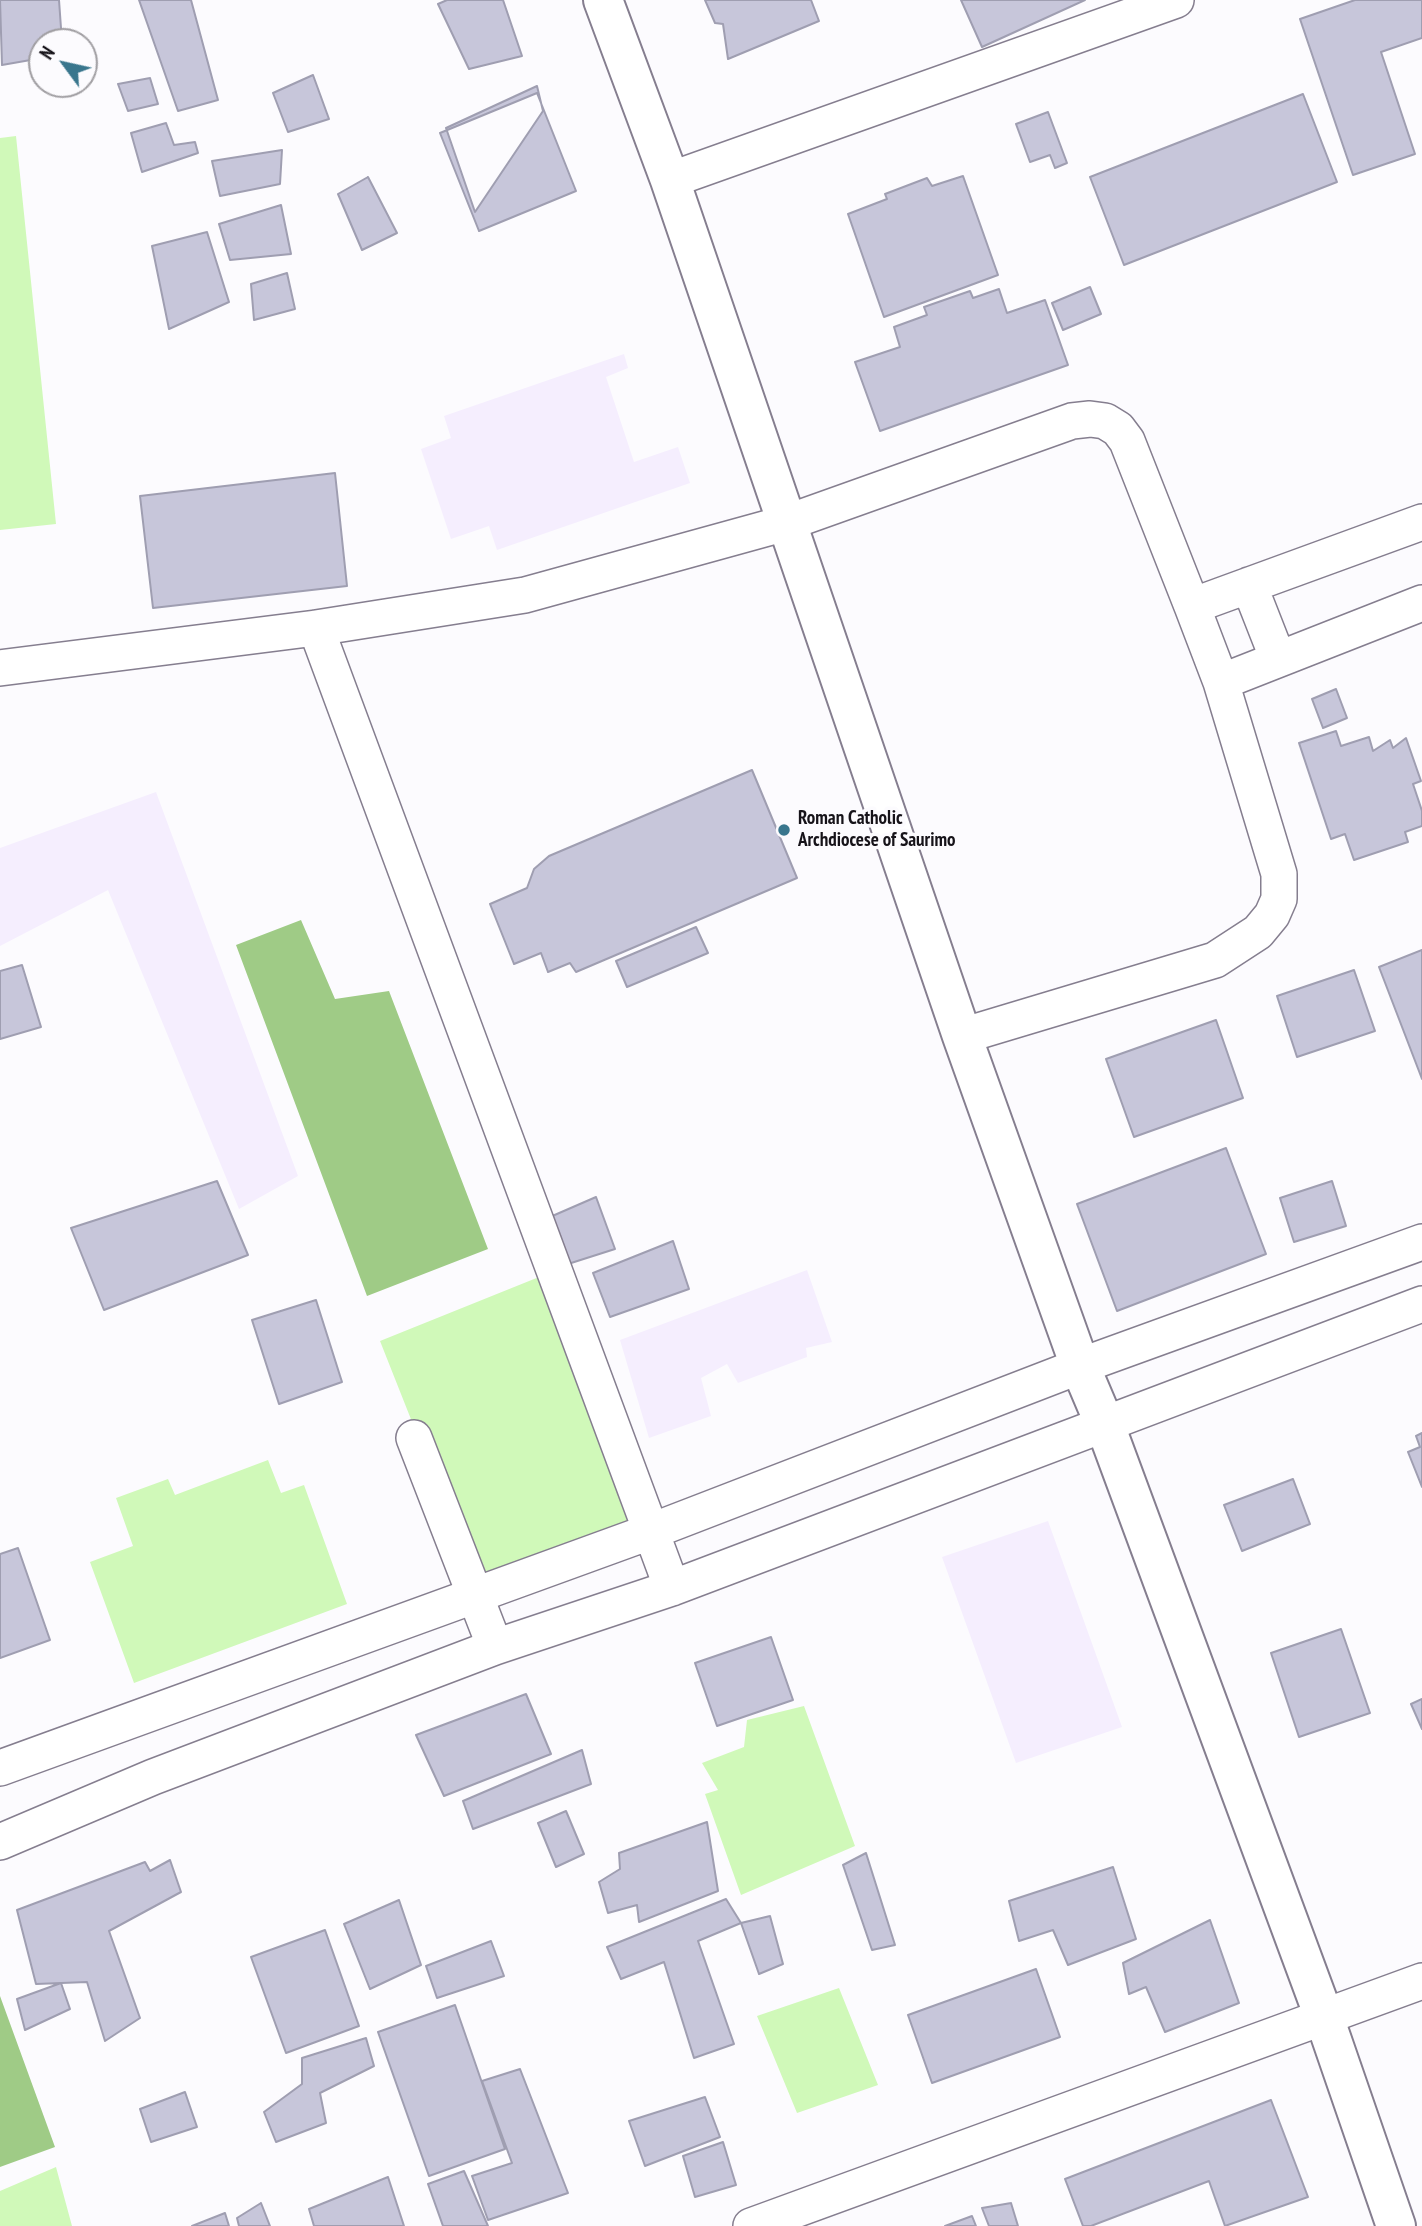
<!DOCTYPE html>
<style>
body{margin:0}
#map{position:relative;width:1422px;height:2226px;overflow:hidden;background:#fcfbfe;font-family:"PT Sans Narrow",sans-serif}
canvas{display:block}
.north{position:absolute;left:28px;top:28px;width:70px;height:70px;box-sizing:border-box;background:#fcfbfe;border:2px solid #a09ea2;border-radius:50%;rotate:303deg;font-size:19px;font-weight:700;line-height:28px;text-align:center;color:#161319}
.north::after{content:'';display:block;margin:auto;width:24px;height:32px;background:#39768d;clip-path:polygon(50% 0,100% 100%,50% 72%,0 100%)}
</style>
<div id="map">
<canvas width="1422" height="2226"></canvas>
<div class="north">N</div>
</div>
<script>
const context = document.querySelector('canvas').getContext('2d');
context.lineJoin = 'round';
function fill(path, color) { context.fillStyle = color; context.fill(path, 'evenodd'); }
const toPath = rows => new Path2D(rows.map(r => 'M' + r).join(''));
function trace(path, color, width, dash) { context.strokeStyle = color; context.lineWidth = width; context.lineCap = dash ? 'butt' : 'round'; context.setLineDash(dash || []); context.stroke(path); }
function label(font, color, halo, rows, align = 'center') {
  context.font = font + ' "PT Sans Narrow",sans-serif'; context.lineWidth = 7; context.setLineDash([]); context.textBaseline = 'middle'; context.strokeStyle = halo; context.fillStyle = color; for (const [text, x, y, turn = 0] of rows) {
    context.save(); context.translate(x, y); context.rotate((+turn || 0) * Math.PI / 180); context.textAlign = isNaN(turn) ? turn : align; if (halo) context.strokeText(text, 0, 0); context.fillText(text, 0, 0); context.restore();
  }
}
fill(toPath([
 [624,354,628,368,606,377,634,462,678,447,690,483,497,550,489,526,451,539,421,449,451,438,444,416],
 [156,792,298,1176,239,1209,108,890,0,946,0,848],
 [807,1270,832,1342,806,1348,807,1357,738,1383,727,1364,701,1378,711,1416,649,1438,620,1340],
 [1048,1521,1122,1727,1016,1763,942,1557]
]), '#f5eefe');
fill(toPath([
 [16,136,56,524,0,530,0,138],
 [544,1275,642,1525,479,1591,380,1341],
 [268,1460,281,1493,304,1485,347,1604,134,1683,90,1562,133,1546,116,1498,168,1479,175,1495],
 [804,1706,855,1846,741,1895,705,1794,718,1790,702,1763,744,1747,747,1720],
 [839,1988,878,2085,797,2113,757,2016],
 [56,2167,72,2226,0,2226,0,2191]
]), '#d0f9b9');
fill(toPath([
 [301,920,335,999,389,991,488,1249,367,1296,236,945],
 [0,1996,55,2147,0,2167]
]), '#9fcb86');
const building = toPath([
 [0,0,59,0,62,42,42,42,42,58,2,65,0,0],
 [139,0,191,0,218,100,178,111,139,0],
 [447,0,503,0,522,56,469,69,438,4,447,0],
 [705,0,811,0,819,21,728,59,723,24,715,23,705,0],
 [961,0,1085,0,982,47,961,0],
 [1355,0,1422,0,1422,38,1381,52,1415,154,1353,175,1300,19,1355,0],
 [313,75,329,119,288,132,273,93,313,75],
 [150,78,158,104,128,111,118,84,150,78],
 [537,86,543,111,475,212,446,128,537,86],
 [537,93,576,191,479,231,440,133,537,93],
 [1303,94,1337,182,1124,265,1090,177,1303,94],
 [1048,112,1067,163,1055,168,1050,155,1030,162,1016,124,1048,112],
 [166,123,174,145,195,142,198,153,142,172,131,133,166,123],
 [282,150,280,184,220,196,212,161,282,150],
 [963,176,998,275,884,317,848,214,887,199,885,194,927,178,932,186,963,176],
 [368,177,397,233,362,250,338,194,368,177],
 [281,205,291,254,230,260,219,224,281,205],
 [207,232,229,302,169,329,152,246,207,232],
 [287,273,295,309,254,320,251,284,287,273],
 [1090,287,1101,314,1063,330,1052,303,1090,287],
 [999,289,1007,313,1045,300,1068,365,880,431,855,362,900,347,894,327,927,315,924,307,970,291,973,298,999,289],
 [335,473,347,586,153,608,140,496,335,473],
 [1336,689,1347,718,1323,728,1312,699,1336,689],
 [1336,731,1341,746,1369,737,1373,751,1390,740,1393,748,1406,738,1421,781,1413,784,1422,811,1422,826,1405,832,1408,842,1354,860,1345,834,1331,839,1299,743,1336,731],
 [752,770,797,878,576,972,570,963,548,972,541,953,514,964,490,904,527,888,534,869,549,856,752,770],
 [696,927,708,953,627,987,616,961,696,927],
 [1422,950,1422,1079,1379,967,1422,950],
 [22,965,41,1027,0,1039,0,971,22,965],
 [1354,970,1375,1031,1297,1057,1277,996,1354,970],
 [1216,1020,1243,1098,1134,1137,1106,1059,1216,1020],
 [1226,1148,1266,1254,1117,1311,1077,1204,1226,1148],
 [217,1181,248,1255,104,1310,71,1228,217,1181],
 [1332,1181,1346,1226,1294,1242,1280,1198,1332,1181],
 [596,1197,615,1249,568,1264,550,1217,596,1197],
 [673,1241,689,1289,610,1317,593,1273,673,1241],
 [316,1300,342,1382,279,1404,252,1320,316,1300],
 [1422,1433,1422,1487,1408,1452,1420,1447,1416,1436,1422,1433],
 [1293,1479,1310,1524,1242,1551,1224,1505,1293,1479],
 [18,1548,50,1640,0,1658,0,1554,18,1548],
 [1341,1629,1370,1713,1299,1737,1271,1653,1341,1629],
 [771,1637,793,1700,717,1726,695,1663,771,1637],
 [526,1694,551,1754,444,1796,416,1735,526,1694],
 [1422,1699,1422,1729,1411,1704,1422,1699],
 [582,1750,591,1784,473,1829,463,1801,582,1750],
 [566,1811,584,1854,556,1867,538,1823,566,1811],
 [707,1822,718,1891,639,1922,637,1905,608,1913,599,1882,620,1869,619,1853,707,1822],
 [866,1853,895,1945,872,1950,843,1865,866,1853],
 [170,1860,181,1892,109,1931,140,2018,105,2041,87,1982,36,1984,17,1910,145,1862,150,1871,170,1860],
 [1113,1867,1136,1939,1068,1965,1053,1930,1019,1941,1009,1901,1113,1867],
 [726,1899,741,1923,698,1941,734,2044,694,2058,664,1962,621,1979,607,1947,726,1899],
 [399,1900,421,1965,370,1989,344,1924,399,1900],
 [770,1916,783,1964,759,1974,741,1923,770,1916],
 [1210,1920,1239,2003,1165,2032,1146,1987,1129,1994,1123,1963,1210,1920],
 [325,1930,359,2026,286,2053,251,1957,325,1930],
 [491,1941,504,1976,437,1998,426,1966,491,1941],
 [1036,1969,1060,2037,932,2083,908,2015,1036,1969],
 [61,1983,70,2009,25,2030,17,1999,61,1983],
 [455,2005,505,2149,429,2176,378,2032,455,2005],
 [366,2038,374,2066,320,2093,326,2123,276,2142,264,2112,302,2084,302,2058,366,2038],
 [520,2069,568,2193,488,2220,472,2176,512,2163,482,2081,520,2069],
 [185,2092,197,2127,151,2142,140,2109,185,2092],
 [705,2097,720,2137,645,2166,629,2121,705,2097],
 [1271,2100,1308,2197,1225,2226,1209,2181,1091,2226,1083,2226,1065,2179,1271,2100],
 [723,2142,736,2185,695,2197,683,2156,723,2142],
 [464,2171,488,2226,443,2226,428,2184,464,2171],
 [388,2177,404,2226,314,2226,309,2209,388,2177],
 [261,2203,270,2226,239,2226,237,2218,261,2203],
 [1011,2203,1018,2226,989,2226,982,2208,1011,2203],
 [225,2213,229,2226,192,2226,225,2213],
 [972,2216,976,2226,945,2226,972,2216]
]);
fill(building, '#c7c6da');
trace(building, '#9f9eb1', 2);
const minor = toPath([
 [670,180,1176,0],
 [1249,585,1278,659],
 [1192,606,1221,682],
 [316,628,672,1588],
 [0,668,316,628,525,595,786,523,1072,421,1090,419,1105,421,1118,429,1127,441,1192,606,1422,522],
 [962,1036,1215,960,1258,932,1272,915,1279,899,1279,874,1221,682,1422,603],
 [414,1438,495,1647],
 [0,1768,652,1531,1080,1366,1422,1242],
 [0,1842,153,1777,495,1647,672,1588,1422,1304],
 [751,2226,1422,1981]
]);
const major = toPath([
 [603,0,670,180,962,1036,1080,1366,1105,1425,1324,2017,1396,2226]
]);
trace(minor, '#857e8f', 38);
trace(major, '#857e8f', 42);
trace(minor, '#fff', 35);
trace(major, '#fff', 38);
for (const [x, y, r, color] of [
 [784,830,7,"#39768d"]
]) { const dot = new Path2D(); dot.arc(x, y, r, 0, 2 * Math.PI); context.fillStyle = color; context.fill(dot); trace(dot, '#fcfbfe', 2.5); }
label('bold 19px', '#161319', '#fcfbfe', [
 ["Roman Catholic",798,819],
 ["Archdiocese of Saurimo",798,841]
], 'left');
</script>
